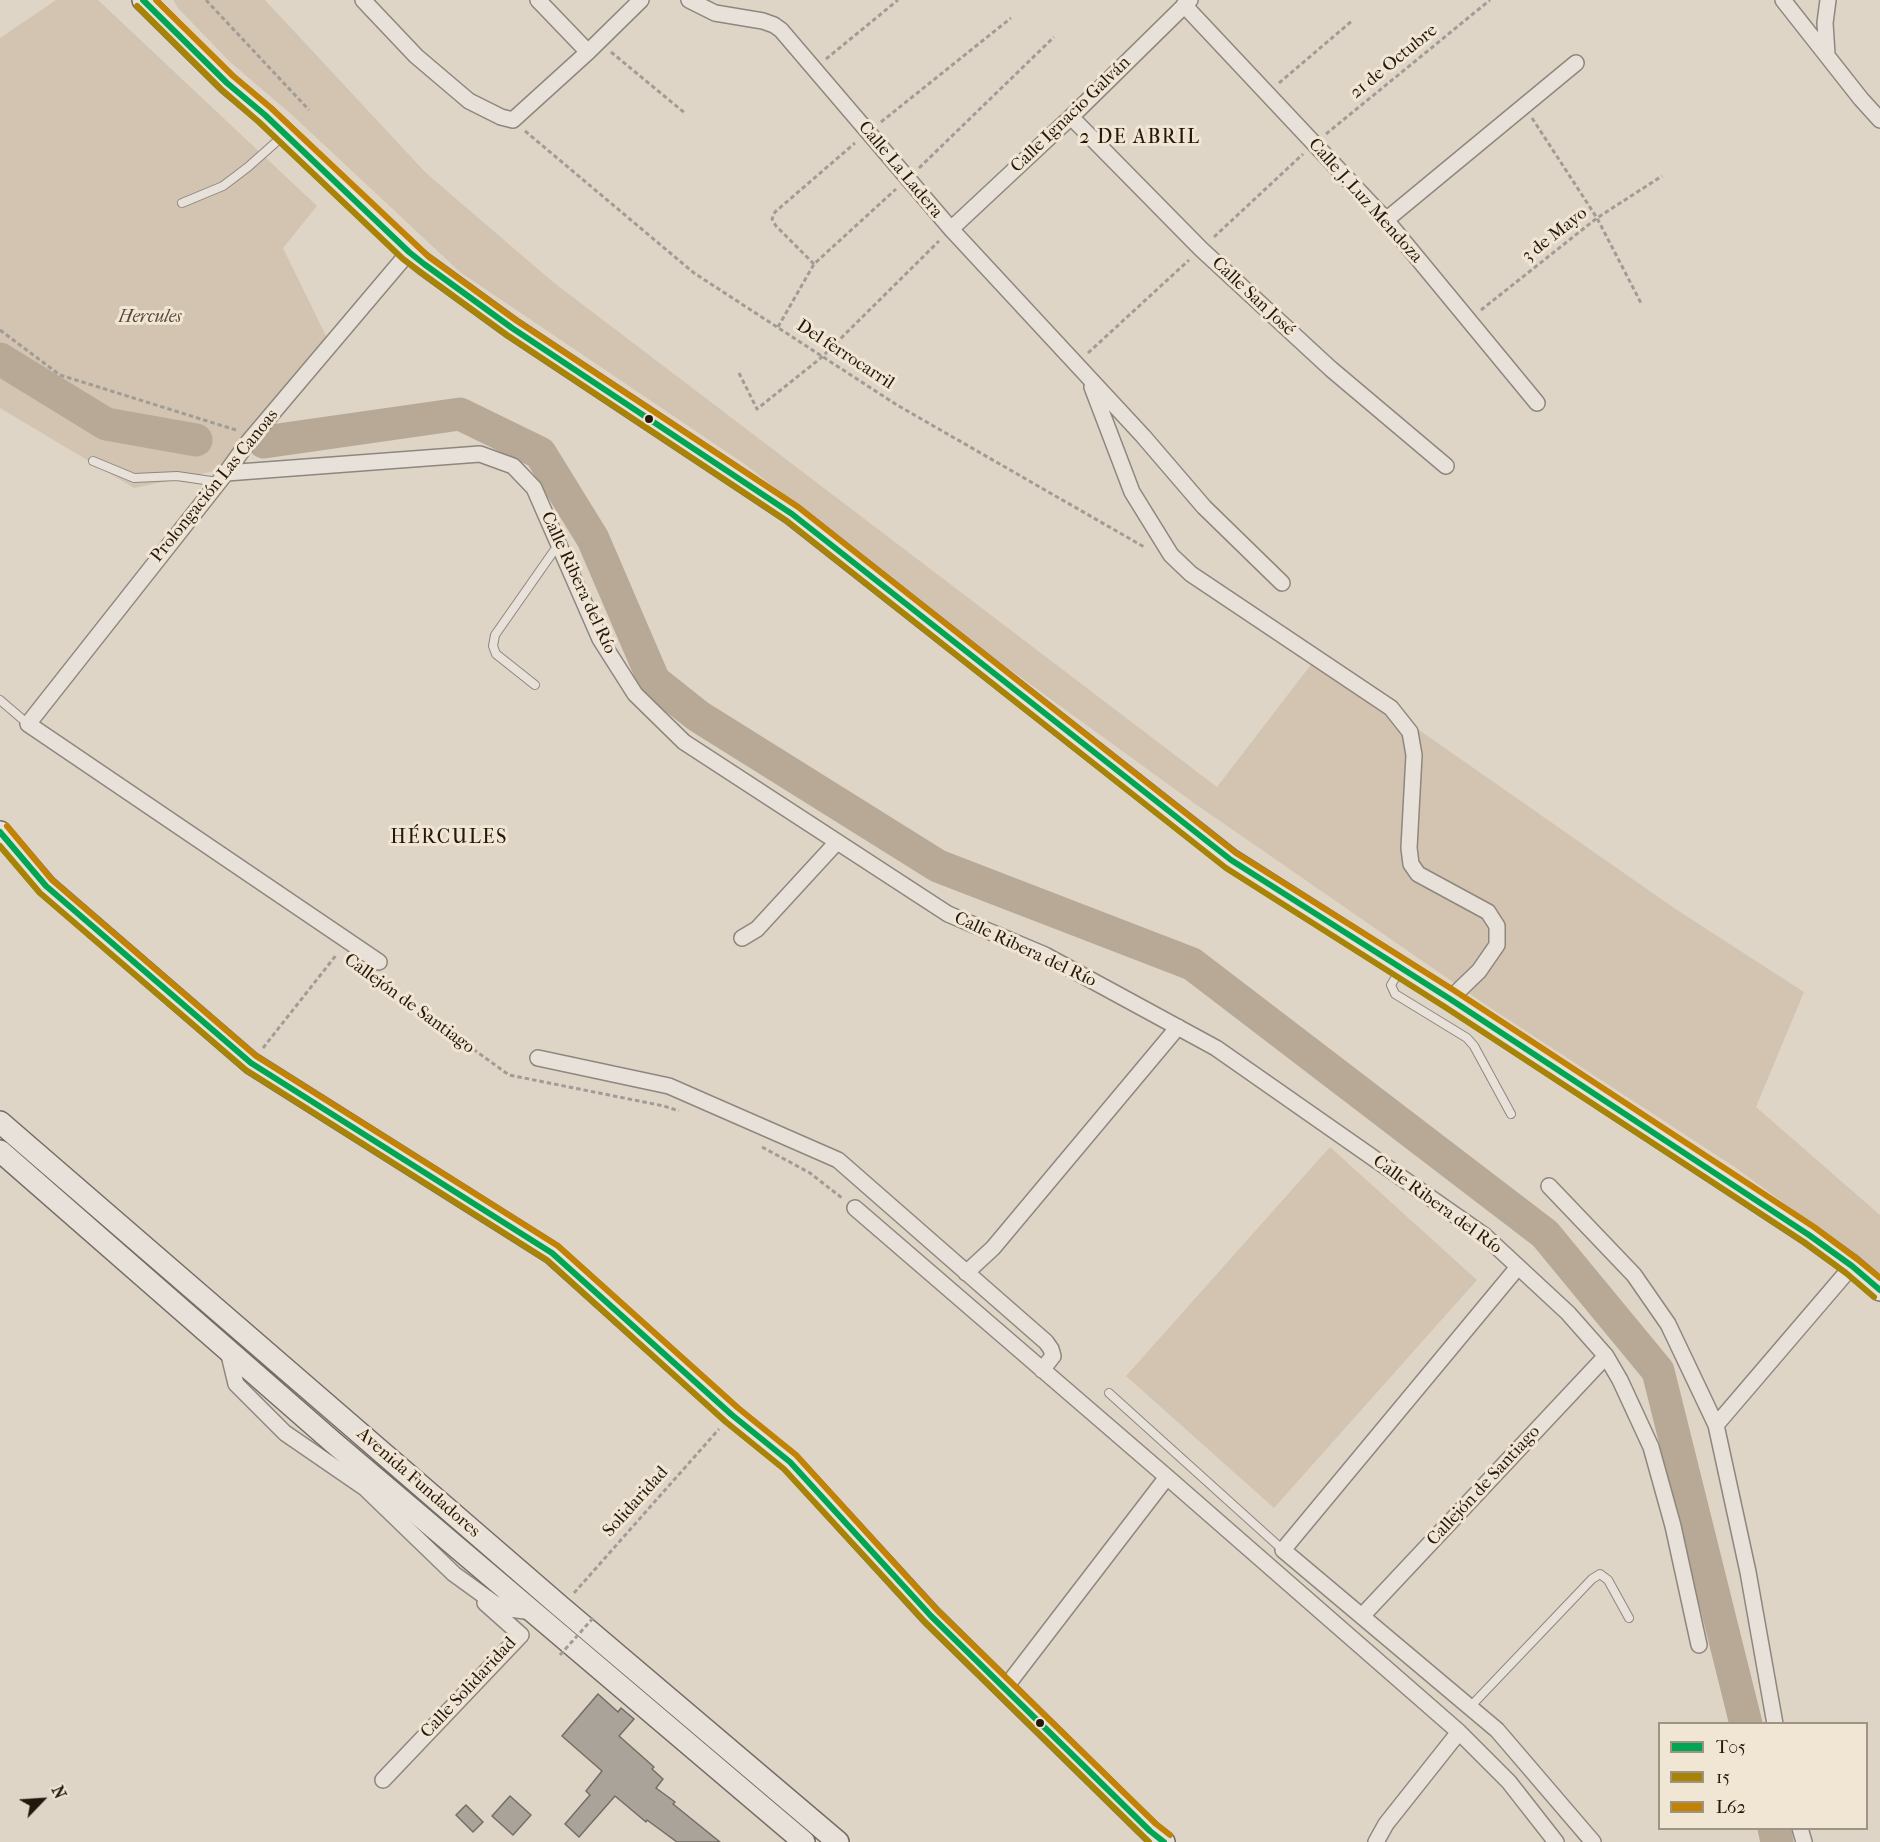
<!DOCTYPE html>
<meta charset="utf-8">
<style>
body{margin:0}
#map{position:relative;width:1880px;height:1842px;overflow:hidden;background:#dfd5c7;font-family:"IM FELL French Canon",serif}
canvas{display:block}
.legend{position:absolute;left:1658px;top:1722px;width:210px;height:108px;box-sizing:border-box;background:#f1e5d4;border:2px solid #9f9384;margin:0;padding:8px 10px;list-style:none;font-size:18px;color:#24170d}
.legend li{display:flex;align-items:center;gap:12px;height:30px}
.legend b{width:30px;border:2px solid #9f9384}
.north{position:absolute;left:12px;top:1770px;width:60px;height:60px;-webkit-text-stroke:4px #f1e5d4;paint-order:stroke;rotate:65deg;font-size:16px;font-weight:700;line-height:24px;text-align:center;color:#24170d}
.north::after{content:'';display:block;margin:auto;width:21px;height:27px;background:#24170d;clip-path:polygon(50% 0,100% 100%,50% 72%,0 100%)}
</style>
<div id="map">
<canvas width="1880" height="1842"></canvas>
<ul class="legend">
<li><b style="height:8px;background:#00a651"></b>T05</li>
<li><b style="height:8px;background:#a78405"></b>15</li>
<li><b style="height:8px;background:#c28203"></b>L62</li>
</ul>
<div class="north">N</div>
</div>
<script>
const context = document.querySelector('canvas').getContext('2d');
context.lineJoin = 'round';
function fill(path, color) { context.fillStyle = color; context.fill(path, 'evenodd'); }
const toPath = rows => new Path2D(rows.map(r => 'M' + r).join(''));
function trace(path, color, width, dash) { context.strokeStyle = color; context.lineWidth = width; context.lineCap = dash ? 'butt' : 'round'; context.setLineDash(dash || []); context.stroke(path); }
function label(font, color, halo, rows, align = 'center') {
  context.font = font + ' "IM FELL French Canon",serif'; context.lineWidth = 6; context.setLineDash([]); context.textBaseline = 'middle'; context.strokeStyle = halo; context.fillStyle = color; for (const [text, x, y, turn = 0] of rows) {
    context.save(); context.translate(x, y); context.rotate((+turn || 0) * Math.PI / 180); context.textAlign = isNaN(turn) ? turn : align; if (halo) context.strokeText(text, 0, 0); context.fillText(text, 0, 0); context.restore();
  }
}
fill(toPath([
 [56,0,98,0,317,206,283,248,327,338,220,470,134,488,0,408,0,38],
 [173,0,265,0,426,173,553,282,1217,787,1316,658,1674,908,1804,992,1756,1107,1880,1215,1880,1274,1736,1168,1486,1005,1194,803,939,618,746,465,460,272,291,114,230,62,178,8],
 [1330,1147,1477,1280,1274,1508,1126,1376]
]), '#d2c4b1');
trace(toPath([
 [0,359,106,424,196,440],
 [264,442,460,414,540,453,593,539,654,681,698,716,938,866,1192,964,1545,1234,1658,1371,1746,1724],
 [1774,1828,1777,1842]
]), '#b7a996', 33);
const building = toPath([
 [598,1694,618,1712,621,1708,634,1719,619,1736,654,1767,652,1769,663,1779,656,1788,675,1802,673,1804,720,1842,677,1842,647,1820,646,1822,615,1796,579,1837,565,1824,590,1795,586,1791,602,1771,562,1736,598,1694],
 [510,1796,531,1815,513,1835,492,1816,510,1796],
 [466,1805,483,1822,473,1832,456,1815,466,1805]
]);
fill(building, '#aaa399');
trace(building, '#746d65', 1.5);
const lane = toPath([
 [182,203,223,186,248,167,284,135],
 [93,461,134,478,177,476,218,482],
 [535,685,496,654,493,646,495,635,558,545],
 [0,700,28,724],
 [1400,970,1391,985,1395,994,1467,1038,1474,1046,1511,1114],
 [1109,1393,1283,1550],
 [1470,1707,1592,1579,1600,1574,1608,1580,1629,1618]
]);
const street = toPath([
 [363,0,416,56,469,101,501,117,513,120,588,52,641,0],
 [538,0,588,52],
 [689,0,715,13,763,21,774,25,781,30,951,229,1143,436,1204,507,1282,583],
 [1783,0,1861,99,1880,120],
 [1184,5,1386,220,1537,403],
 [1827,54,1825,23,1828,0],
 [1071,117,1201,249,1331,369,1446,466],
 [1386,220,1576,63],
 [951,229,1071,117,1190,0],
 [1092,387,1132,492,1171,555,1191,574,1391,708,1410,732,1414,755,1409,848,1411,864,1418,874,1488,912,1497,926,1497,945,1479,971,1450,999],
 [226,473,480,454,513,466,534,488,600,639,635,694,684,742,948,914,1045,955,1216,1048,1485,1236,1568,1313,1606,1356,1620,1380,1651,1447,1673,1526,1699,1645],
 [742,938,757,929,837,842],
 [379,962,28,724,226,473,249,441,409,252],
 [538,1058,669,1086,838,1160,1046,1342,1051,1349,1053,1356,1042,1370],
 [1549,1186,1634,1275,1668,1324,1716,1425,1748,1572,1775,1724],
 [855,1208,1167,1477,1459,1732,1509,1782,1556,1842],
 [1518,1267,1283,1550,1497,1730,1593,1842],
 [966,1273,993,1248,1178,1027],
 [228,1351,236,1384,285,1433,365,1488,454,1574,494,1603,510,1609,532,1612],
 [1716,1425,1852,1266],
 [1362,1616,1606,1356],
 [1005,1688,1167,1477],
 [383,1780,521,1635,485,1603],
 [1800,1828,1804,1842],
 [1376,1842,1386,1824,1459,1732]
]);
const secondary = toPath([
 [143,0,227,83,265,115,409,252,424,264,512,328,792,514,1231,860,1450,999,1809,1235,1852,1266,1880,1290],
 [0,832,46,886,251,1063,552,1253,732,1415,790,1462,931,1616,1150,1831,1164,1842],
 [0,1122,561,1607,838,1842],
 [0,1151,334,1443,804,1842]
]);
trace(lane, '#8e877e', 10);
trace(street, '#8e877e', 18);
trace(secondary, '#746d65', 24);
trace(toPath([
 [206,0,309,110],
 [611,52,686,114],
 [826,59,898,0],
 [1279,83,1353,20],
 [1532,118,1597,218,1642,305],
 [881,122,1011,18],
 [525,131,694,273,897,405,1146,548],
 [1326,134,1490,0],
 [919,168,1054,37],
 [1214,237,1303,154],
 [814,264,776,226,772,219,775,212,855,143],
 [1481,310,1597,218,1662,176],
 [778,327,814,264,896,189],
 [0,330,60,375,236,430],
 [1088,353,1189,260],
 [739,373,757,409,822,357,939,241],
 [376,979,509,1075,664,1106,679,1111],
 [263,1048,337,954],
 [762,1147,810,1173,842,1198],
 [574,1593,719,1429]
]), '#a19c96', 3, [4.5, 3]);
trace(lane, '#e7e1da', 8);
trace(street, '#e7e1da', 15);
trace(secondary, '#e7e1da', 21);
trace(toPath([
 [560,1655,594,1617]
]), '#a19c96', 3, [4.5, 3]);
trace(toPath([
 [143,0,227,83,265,115,409,252,424,264,512,328,792,514,1231,860,1450,999,1809,1235,1852,1266,1880,1290],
 [0,832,46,886,251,1063,552,1253,732,1415,790,1462,931,1616,1150,1831,1164,1842]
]), '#00a651', 6);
trace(toPath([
 [137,6,221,89,259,122,403,259,419,271,507,335,787,521,1226,868,1445,1007,1804,1242,1846,1273,1874,1297],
 [0,846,40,893,246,1070,547,1260,726,1422,784,1469,925,1622,1149,1842]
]), '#a78405', 6);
trace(toPath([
 [156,0,233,76,271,108,429,257,517,321,798,507,1236,853,1455,991,1814,1227,1857,1259,1880,1278],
 [7,826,52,880,256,1056,558,1246,738,1408,796,1455,937,1610,1156,1824,1170,1835]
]), '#c28203', 6);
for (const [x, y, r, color] of [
 [649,419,5,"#24170d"],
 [1040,1723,5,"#24170d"]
]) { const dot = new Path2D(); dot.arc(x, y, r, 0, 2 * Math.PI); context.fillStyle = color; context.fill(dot); trace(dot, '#f1e5d4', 2); }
label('18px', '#24170d', '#f1e5d4', [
 ["21 de Octubre",1394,62,-39],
 ["Calle Ignacio Galván",1071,115,-44],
 ["Calle La Ladera",900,170,50],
 ["Calle J. Luz Mendoza",1365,201,48],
 ["3 de Mayo",1555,235,-38],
 ["Calle San José",1253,297,43],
 ["Del ferrocarril",845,355,33],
 ["Prolongación Las Canoas",215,486,-51],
 ["Calle Ribera del Río",578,583,65],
 ["Calle Ribera del Río",1025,950,25],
 ["Callejón de Santiago",409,1004,36],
 ["Calle Ribera del Río",1437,1205,36],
 ["Avenida Fundadores",418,1483,41],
 ["Callejón de Santiago",1484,1486,-47],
 ["Solidaridad",636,1502,-48],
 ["Calle Solidaridad",469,1688,-47]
]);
label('italic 18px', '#554739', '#f1e5d4', [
 ["Hercules",150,318]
]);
context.letterSpacing = '1.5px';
label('20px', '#24170d', '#f1e5d4', [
 ["2 DE ABRIL",1140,138],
 ["HÉRCULES",449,838]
]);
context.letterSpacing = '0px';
</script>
